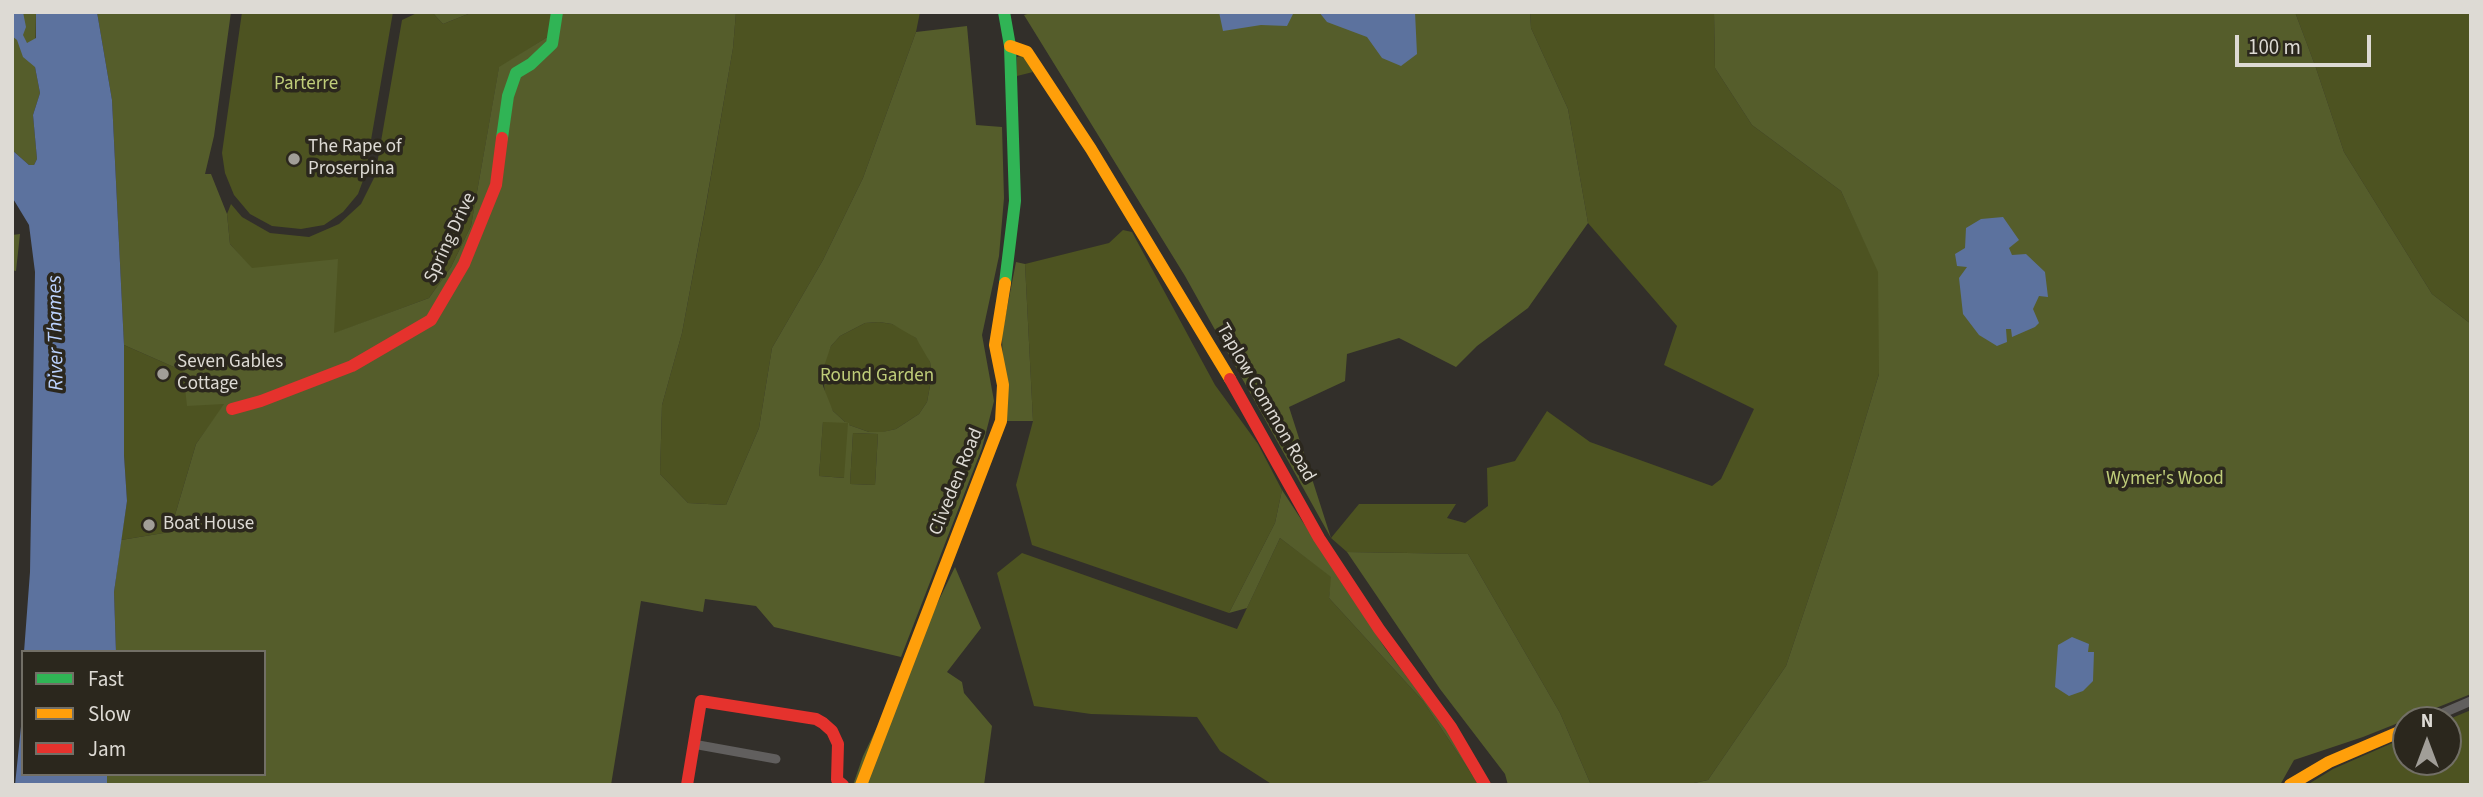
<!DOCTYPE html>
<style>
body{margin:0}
#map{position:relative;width:2483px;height:797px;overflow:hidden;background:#322f2a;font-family:"Source Sans 3",sans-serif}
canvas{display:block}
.frame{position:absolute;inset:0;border:14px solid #dddad4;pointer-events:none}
.legend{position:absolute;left:21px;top:650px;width:245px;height:126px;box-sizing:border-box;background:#2b271d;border:2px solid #726f66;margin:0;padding:9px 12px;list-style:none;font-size:21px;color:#dddad4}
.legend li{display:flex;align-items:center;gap:14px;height:35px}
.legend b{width:35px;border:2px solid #726f66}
.north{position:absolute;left:2392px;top:706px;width:70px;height:70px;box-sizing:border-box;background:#2b271d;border:2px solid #726f66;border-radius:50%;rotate:0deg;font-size:19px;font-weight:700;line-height:28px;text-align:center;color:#dddad4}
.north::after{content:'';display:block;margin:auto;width:24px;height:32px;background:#a19e98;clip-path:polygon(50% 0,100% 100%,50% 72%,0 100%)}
.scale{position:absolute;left:2235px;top:35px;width:136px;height:32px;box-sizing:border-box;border:4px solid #dddad4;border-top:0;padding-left:9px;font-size:21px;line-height:24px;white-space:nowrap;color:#dddad4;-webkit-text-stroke:5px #2b271d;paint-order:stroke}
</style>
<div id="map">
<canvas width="2483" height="797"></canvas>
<div class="frame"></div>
<ul class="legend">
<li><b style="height:9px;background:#30b455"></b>Fast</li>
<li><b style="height:9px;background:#ff9f0a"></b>Slow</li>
<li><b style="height:9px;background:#e5322d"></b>Jam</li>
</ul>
<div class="north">N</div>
<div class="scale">100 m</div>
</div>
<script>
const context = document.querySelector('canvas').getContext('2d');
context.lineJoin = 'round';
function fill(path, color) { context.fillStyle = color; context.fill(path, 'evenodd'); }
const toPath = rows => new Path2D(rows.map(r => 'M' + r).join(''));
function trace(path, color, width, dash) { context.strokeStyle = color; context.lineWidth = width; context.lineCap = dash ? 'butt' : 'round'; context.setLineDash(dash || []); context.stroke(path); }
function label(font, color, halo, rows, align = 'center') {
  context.font = font + ' "Source Sans 3",sans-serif'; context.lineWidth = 7; context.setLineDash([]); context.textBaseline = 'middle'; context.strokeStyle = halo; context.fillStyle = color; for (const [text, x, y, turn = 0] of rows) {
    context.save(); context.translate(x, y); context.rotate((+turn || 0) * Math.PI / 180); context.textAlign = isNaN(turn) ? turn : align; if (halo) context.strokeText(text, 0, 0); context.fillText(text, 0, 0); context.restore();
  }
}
fill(toPath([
 [242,12,393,12,365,175,358,194,343,212,324,225,301,229,272,226,250,214,234,195,225,173,222,153],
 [419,12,432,12,443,24,473,12,553,12,549,36,499,68,471,226,451,267,429,298,333,334,252,269,230,244,227,214,231,204,242,217,270,233,309,237,339,224,361,204,375,176,402,20],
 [736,12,920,12,916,32,863,178,823,260,772,348,759,428,726,505,688,503,660,474,662,405,682,333,706,205,733,48],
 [1530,12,1714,12,1715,68,1752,125,1841,191,1879,272,1879,374,1836,516,1786,666,1708,780,1685,785,1591,785,1560,713,1468,554,1347,552,1331,538,1359,504,1456,504,1447,518,1465,523,1488,506,1487,468,1515,461,1547,411,1590,442,1712,486,1721,479,1754,409,1664,365,1677,326,1588,223,1568,109,1531,28],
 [2295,12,2471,12,2471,324,2432,294,2344,152,2316,68],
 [1024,55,1033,72,1017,76,1017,57],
 [1123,230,1132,232,1215,385,1258,444,1282,490,1275,523,1229,613,1032,545,1016,485,1033,421,1025,264,1109,243],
 [879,322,892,324,905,330,916,338,925,349,930,362,932,375,927,402,919,414,896,429,883,432,869,432,849,425,845,478,819,476,823,421,845,422,833,411,826,399,822,372,825,359,831,346,840,336,865,323],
 [124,345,183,371,225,404,196,444,170,532,121,540,127,501,124,455],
 [853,433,878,434,875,485,850,484],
 [1280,538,1332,577,1329,598,1423,701,1479,785,1273,785,1220,751,1197,717,1091,714,1034,706,997,573,1022,553,1237,629],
 [2471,710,2471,785,2307,785,2333,769,2406,737,2406,762,2448,762,2447,720]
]), '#4d5321');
fill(toPath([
 [12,12,36,12,35,67,40,93,33,115,37,159,34,165,29,165,12,150],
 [97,12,231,12,214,136,205,174,211,174,227,214,230,244,252,268,338,259,334,333,429,298,451,267,471,226,499,67,549,36,553,12,736,12,733,48,706,204,682,333,662,405,660,474,688,503,726,505,759,428,772,348,823,260,863,178,916,32,967,26,976,125,1002,127,1004,198,999,256,982,335,994,401,982,448,901,657,774,627,756,606,705,599,703,612,641,601,611,785,107,785,107,774,264,774,264,652,116,652,114,592,121,540,170,532,196,444,224,404,187,406,183,371,124,345,112,100],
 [879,322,892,324,916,338,930,362,932,375,927,402,919,414,896,429,882,432,869,432,849,425,849,423,845,422,833,411,823,386,822,372,831,346,840,336,865,323],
 [823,422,848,423,844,478,819,476],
 [853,433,878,434,875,485,850,484],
 [432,12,473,12,443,24],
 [1034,12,1530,12,1531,28,1568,109,1588,223,1528,308,1477,346,1456,367,1399,338,1347,354,1345,381,1289,407,1331,538,1185,276,1024,15],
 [1714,12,2295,12,2316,68,2344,152,2432,294,2471,324,2471,694,2363,737,2294,760,2280,785,1685,785,1708,780,1786,666,1836,516,1879,374,1878,272,1841,191,1752,125,1715,68],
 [20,234,16,271,12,270,12,235],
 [1016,262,1025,264,1033,421,1004,421,1002,334],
 [1282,490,1385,648,1457,743,1479,785,1423,701,1329,598,1331,577,1280,538,1247,608,1229,613,1275,523],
 [1347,552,1468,554,1560,713,1591,785,1508,785,1505,774,1440,689],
 [955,567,981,628,947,672,962,682,964,693,992,726,984,785,853,785,863,756]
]), '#555d2b');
fill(toPath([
 [12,12,23,12,26,27,23,35,27,43,36,38,36,12,97,12,112,100,124,345,124,455,127,501,114,592,116,652,24,652,30,572,35,272,29,225,12,197,12,150,29,165,34,165,37,159,33,115,40,93,35,67,23,57,17,40,12,36],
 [1219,12,1294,12,1287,26,1261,25,1223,31],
 [1319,12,1415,12,1417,54,1401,66,1382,58,1367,37,1327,22],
 [2003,217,2019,240,2009,248,2012,255,2026,254,2045,272,2048,297,2039,296,2033,309,2039,323,2035,327,2012,337,2011,329,2006,329,2007,342,1997,346,1979,335,1963,314,1959,278,1967,267,1957,266,1955,254,1965,248,1966,228,1981,219],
 [2072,637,2089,644,2088,652,2094,652,2093,681,2083,691,2069,696,2055,687,2058,645],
 [23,707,23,774,107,774,107,785,15,785]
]), '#5c729e');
trace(toPath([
 [2427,720,2471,701],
 [693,744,776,759]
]), '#615f5e', 9);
trace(toPath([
 [1004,12,1010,46,1015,201,1005,283],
 [502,138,508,96,516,73,531,64,552,44,557,12]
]), '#30b455', 12);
trace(toPath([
 [1010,46,1027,52,1091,149,1230,379],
 [861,785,1001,421,1003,385,995,345,1005,283],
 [2290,785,2329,762,2406,729]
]), '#ff9f0a', 12);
trace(toPath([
 [1230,379,1319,538,1379,629,1451,727,1485,785],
 [232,409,261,401,352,366,431,320,464,264,496,185,502,138],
 [687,785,701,701,816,719,823,723,832,731,838,744,837,780,843,785]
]), '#e5322d', 12);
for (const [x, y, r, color] of [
 [294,159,7,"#a19e98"],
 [163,374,7,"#a19e98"],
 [149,525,7,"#a19e98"]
]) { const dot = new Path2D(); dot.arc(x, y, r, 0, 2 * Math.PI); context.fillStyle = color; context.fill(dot); trace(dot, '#2b271d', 2.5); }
label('19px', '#bfcd79', '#2b271d', [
 ["Parterre",306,85],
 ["Round Garden",877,377],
 ["Wymer's Wood",2165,480]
]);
label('19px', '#dddad4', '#2b271d', [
 ["The Rape of",308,148],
 ["Proserpina",308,170],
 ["Seven Gables",177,363],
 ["Cottage",177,385],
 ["Boat House",163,525]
], 'left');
label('19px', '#dddad4', '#2b271d', [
 ["Spring Drive",451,238,-65],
 ["Taplow Common Road",1265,403,60],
 ["Cliveden Road",957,482,-68]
]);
label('italic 21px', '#bcd3ff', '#2b271d', [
 ["River Thames",57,333,-91]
]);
</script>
